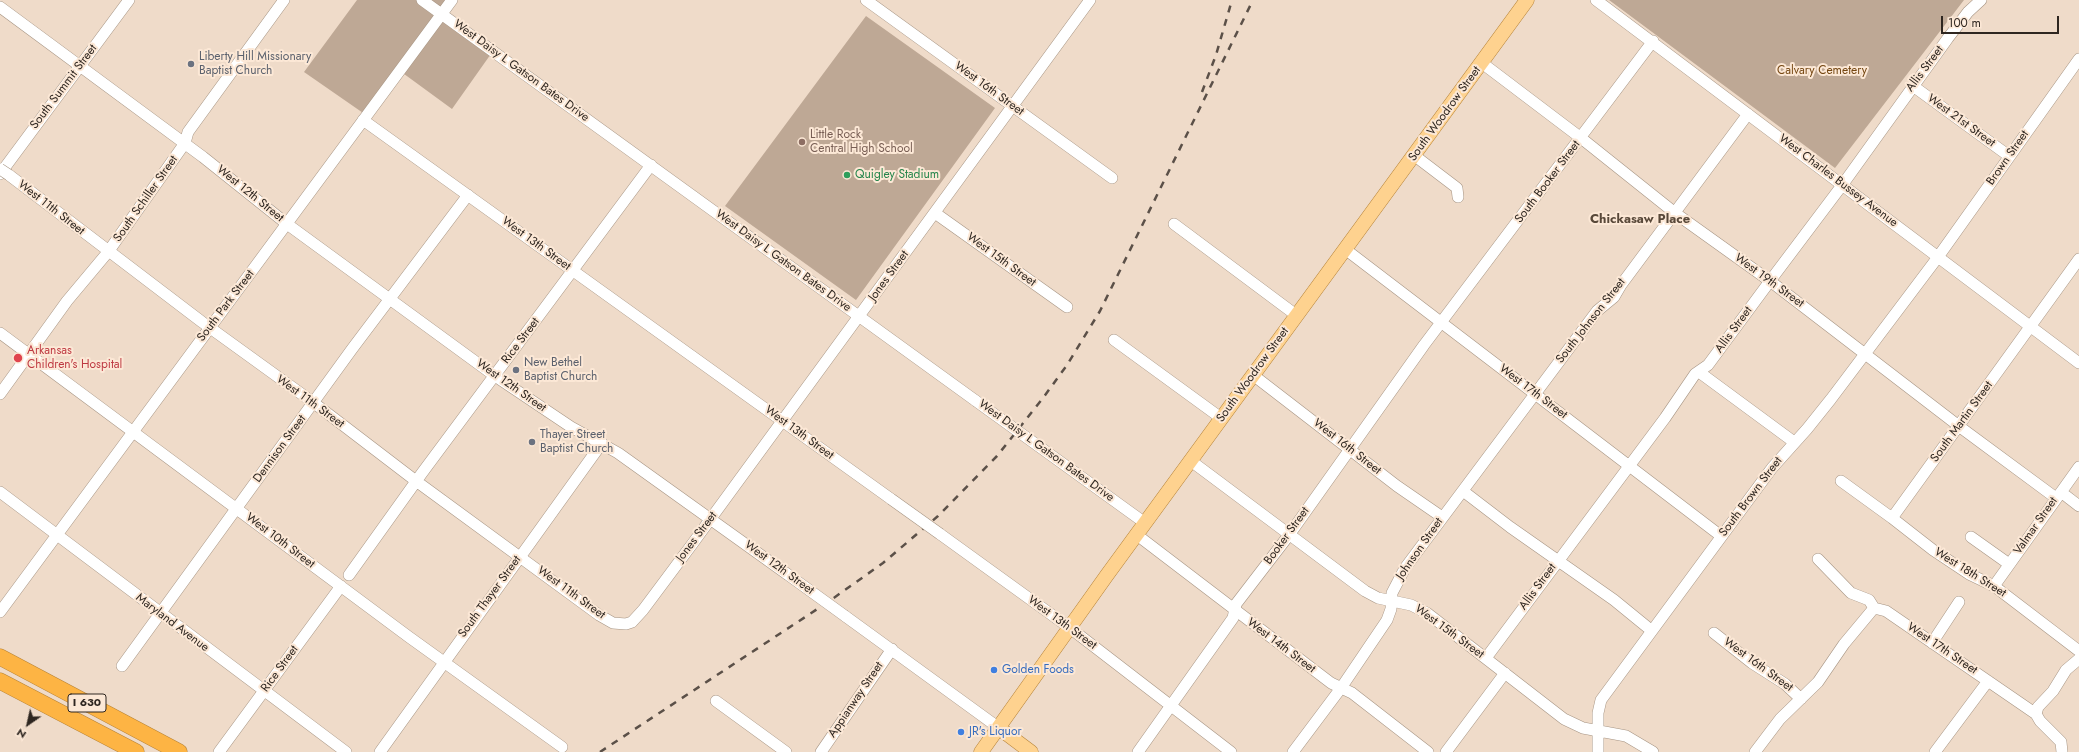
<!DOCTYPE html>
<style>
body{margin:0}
#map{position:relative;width:2079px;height:752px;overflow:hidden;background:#efdbc9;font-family:Jost,sans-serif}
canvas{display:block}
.north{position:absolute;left:8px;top:704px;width:40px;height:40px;-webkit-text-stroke:3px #fce8d6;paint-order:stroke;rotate:214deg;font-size:11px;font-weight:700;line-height:16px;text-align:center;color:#2e2620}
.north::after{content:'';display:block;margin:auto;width:14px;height:18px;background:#2e2620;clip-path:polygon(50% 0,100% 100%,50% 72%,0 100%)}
.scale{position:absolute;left:1941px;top:16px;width:118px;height:18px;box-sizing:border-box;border:2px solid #2e2620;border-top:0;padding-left:5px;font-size:12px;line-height:14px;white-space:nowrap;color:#2e2620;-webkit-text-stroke:3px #fce8d6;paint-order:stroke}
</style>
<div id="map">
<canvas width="2079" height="752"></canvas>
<div class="north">N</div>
<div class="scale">100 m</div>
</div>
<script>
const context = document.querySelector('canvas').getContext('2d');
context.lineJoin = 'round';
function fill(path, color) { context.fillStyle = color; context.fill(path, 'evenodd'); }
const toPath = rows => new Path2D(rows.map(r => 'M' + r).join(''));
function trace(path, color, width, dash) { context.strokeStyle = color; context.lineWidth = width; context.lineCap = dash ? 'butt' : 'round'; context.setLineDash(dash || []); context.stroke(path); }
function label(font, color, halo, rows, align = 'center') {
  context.font = font + ' Jost,sans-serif'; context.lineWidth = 4; context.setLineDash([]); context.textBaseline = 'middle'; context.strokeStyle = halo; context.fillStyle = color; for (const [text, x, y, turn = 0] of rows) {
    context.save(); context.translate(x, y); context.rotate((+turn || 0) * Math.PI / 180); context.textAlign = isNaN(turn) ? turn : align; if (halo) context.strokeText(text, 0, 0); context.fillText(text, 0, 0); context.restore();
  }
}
fill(toPath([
 [357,0,452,0,442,14,493,51,452,109,400,71,366,115,304,72],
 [1609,0,1964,0,1835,168],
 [866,16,995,108,856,300,725,206]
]), '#bea895');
const minor = toPath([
 [422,0,976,401],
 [866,0,1112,178],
 [1596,0,2079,363],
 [0,7,203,157,287,224,495,376,571,427,618,453,787,574],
 [1482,63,1581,138,1675,213,1770,281,1964,430,2056,498],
 [1913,86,2009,156],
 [363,120,891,499],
 [1415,156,1457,188,1458,197],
 [0,174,129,0],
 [9,175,202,322,314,403,416,481,599,615,613,623,626,624,632,622,643,610,693,543,1090,0],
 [935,213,1067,307],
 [1174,224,1296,315],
 [1345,249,1721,536],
 [0,333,409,637,562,747],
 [1114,340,1221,418],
 [1699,372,1794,442],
 [1253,375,1397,486,1442,517],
 [0,394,67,301,108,252,185,143,188,132,284,0],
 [1037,445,1145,523],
 [1191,461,1365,591,1378,598,1411,605,1427,613,1564,719,1583,728,1626,736,1653,752],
 [1841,481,1892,518,1933,550,1969,574,1994,586,2079,651],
 [1463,491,1510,527,1614,600,1652,631],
 [0,492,346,752],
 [2061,492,2079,506],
 [1892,518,2079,259],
 [940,534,1070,628,1231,752],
 [1137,535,1331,683,1352,693,1428,752],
 [1971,537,2009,564],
 [1818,559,1851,593,1869,600,1874,608,1886,611,2036,714,2040,721,2061,742,2062,752],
 [349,575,422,473,651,165],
 [1994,586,2079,467],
 [0,612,452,0],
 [845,616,999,728],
 [1714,633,1752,663,1785,684,1801,699],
 [1932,643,1959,602],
 [1486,658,1665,418,1695,374,1708,365,1770,281,1843,184,1948,38,1968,12,1981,0],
 [122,666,352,349,468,195],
 [716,701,786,752],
 [2036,714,2038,707,2053,691,2066,670,2079,659],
 [219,752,341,586],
 [380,752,602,443],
 [821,752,892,649],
 [1138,752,1233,618,1236,604,1289,535,1424,345,1653,41],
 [1293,752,1341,688,1387,620,1391,609,1392,593,1405,568,1597,311,1614,297,1621,285,1748,114],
 [1446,752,1505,673],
 [1598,752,1598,713,1601,700,1772,468,1807,429,1831,399,1938,257,2079,59],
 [1755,752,1780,719,1818,682,1844,644,1874,608],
 [1935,752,1988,681]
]);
const major = toPath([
 [999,728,1031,752],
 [981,752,1107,575,1527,0]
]);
const highway = toPath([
 [0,657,179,752],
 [0,681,136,752]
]);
trace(minor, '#a69483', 12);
trace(major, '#b58237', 15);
trace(highway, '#b58237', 17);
trace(minor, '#fff', 11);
trace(major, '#fed28f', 14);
trace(highway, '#fdb444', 16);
trace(toPath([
 [1202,92,1216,55,1232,0],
 [600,752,828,602,883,563,938,516,997,456,1043,398,1067,365,1100,311,1253,0]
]), '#5b5048', 2.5, [7, 7]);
const minorBridge = toPath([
 [0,169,9,175],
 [976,401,1037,445],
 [891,499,940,534],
 [787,574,845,616]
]);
trace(minorBridge, '#a69483', 12, []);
trace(minorBridge, '#fff', 11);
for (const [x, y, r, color] of [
 [191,64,4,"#6b7280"],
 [802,142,4,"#8d6e63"],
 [847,175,4,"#2e9e5b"],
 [18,358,5,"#e0444e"],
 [516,370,4,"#6b7280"],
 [532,442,4,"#6b7280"],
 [994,670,4,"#3f7fe0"],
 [961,732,4,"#3f7fe0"]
]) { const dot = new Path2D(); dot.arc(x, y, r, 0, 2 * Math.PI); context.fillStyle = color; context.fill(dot); trace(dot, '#fce8d6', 1.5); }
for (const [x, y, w] of [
 [87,703,38]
]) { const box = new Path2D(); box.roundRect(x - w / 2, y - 9, w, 18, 3); context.fillStyle = '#fce8d6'; context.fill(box); trace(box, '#2e2620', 1); }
label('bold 11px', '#2e2620', null, [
 ["I 630",87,703]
]);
label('12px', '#5b616d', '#fce8d6', [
 ["Liberty Hill Missionary",199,57],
 ["Baptist Church",199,71],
 ["New Bethel",524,363],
 ["Baptist Church",524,377],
 ["Thayer Street",540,435],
 ["Baptist Church",540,449]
], 'left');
label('12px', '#2e2620', '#fce8d6', [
 ["Allis Street",1925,69,-53],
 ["West Daisy L Gatson Bates Drive",521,71,36],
 ["South Summit Street",64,87,-53],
 ["West 16th Street",989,89,36],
 ["South Woodrow Street",1445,114,-54],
 ["West 21st Street",1961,121,36],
 ["Brown Street",2008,158,-55],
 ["West Charles Bussey Avenue",1838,181,37],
 ["South Booker Street",1548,182,-53],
 ["West 12th Street",250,194,39],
 ["South Schiller Street",146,199,-55],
 ["West 11th Street",51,208,38],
 ["West 13th Street",536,244,36],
 ["West 15th Street",1001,260,36],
 ["West Daisy L Gatson Bates Drive",783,261,36],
 ["Jones Street",889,276,-54],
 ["West 19th Street",1769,281,36],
 ["South Park Street",226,306,-53],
 ["South Johnson Street",1591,321,-52],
 ["Allis Street",1734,330,-54],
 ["Rice Street",521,341,-53],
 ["South Woodrow Street",1253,375,-54],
 ["West 12th Street",511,386,35],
 ["West 17th Street",1533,392,37],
 ["West 11th Street",310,402,36],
 ["South Martin Street",1962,422,-54],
 ["West 13th Street",799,433,36],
 ["West 16th Street",1347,447,38],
 ["Dennison Street",280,449,-54],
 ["West Daisy L Gatson Bates Drive",1046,451,36],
 ["South Brown Street",1751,497,-53],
 ["Valmar Street",2036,526,-55],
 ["Booker Street",1287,536,-54],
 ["Jones Street",697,537,-53],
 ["West 10th Street",280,541,37],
 ["Johnson Street",1420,549,-55],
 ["West 12th Street",779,568,36],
 ["West 18th Street",1970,573,32],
 ["Allis Street",1538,587,-54],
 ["West 11th Street",571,593,36],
 ["South Thayer Street",490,597,-54],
 ["Maryland Avenue",172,623,37],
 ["West 13th Street",1062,623,36],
 ["West 15th Street",1449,632,36],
 ["West 14th Street",1281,646,37],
 ["West 17th Street",1942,649,34],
 ["West 16th Street",1758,665,36],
 ["Rice Street",280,669,-54],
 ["Appianway Street",856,700,-56]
]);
label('12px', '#754712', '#fce8d6', [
 ["Calvary Cemetery",1822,71]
]);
label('12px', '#785e54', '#fce8d6', [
 ["Little Rock",810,135],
 ["Central High School",810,149]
], 'left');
label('12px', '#27864d', '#fce8d6', [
 ["Quigley Stadium",855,175]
], 'left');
label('12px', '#be3a42', '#fce8d6', [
 ["Arkansas",27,351],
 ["Children's Hospital",27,365]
], 'left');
label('12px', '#366cbe', '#fce8d6', [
 ["Golden Foods",1002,670],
 ["JR's Liquor",969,732]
], 'left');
label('bold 13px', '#584839', '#fce8d6', [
 ["Chickasaw Place",1640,220]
]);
</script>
